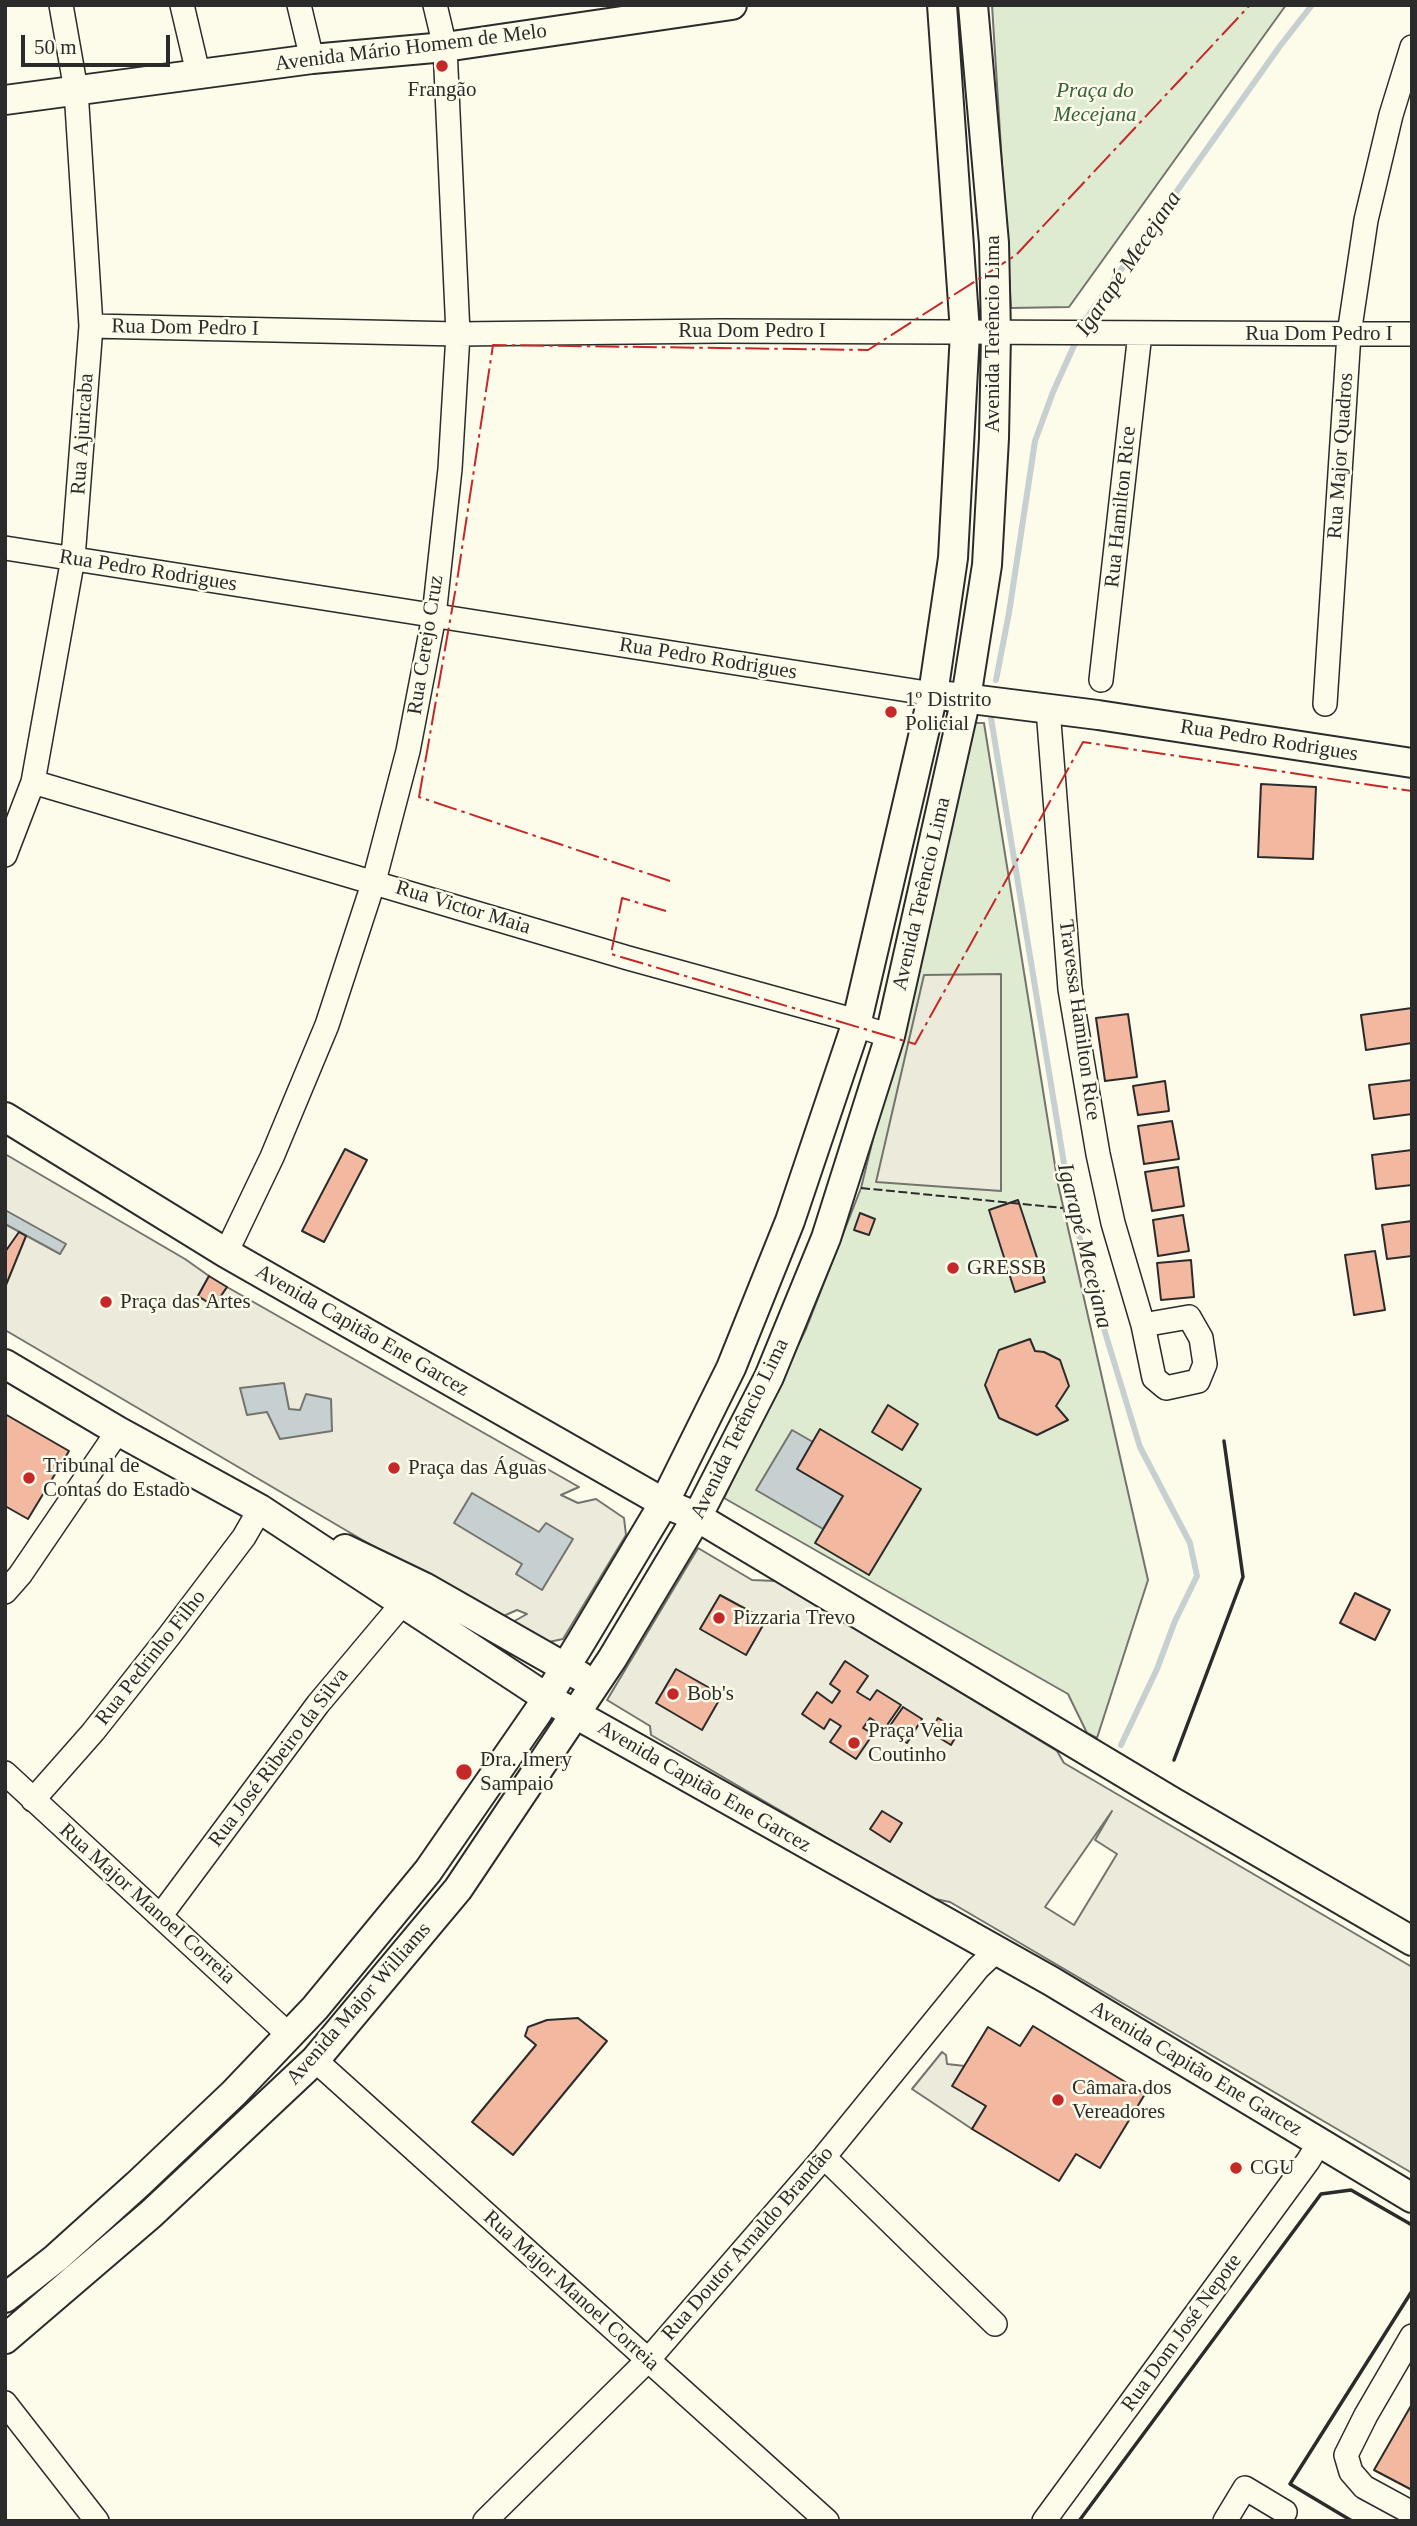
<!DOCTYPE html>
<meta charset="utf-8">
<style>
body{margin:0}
#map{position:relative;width:1417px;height:2526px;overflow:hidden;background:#fdfbea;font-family:"Times New Roman",serif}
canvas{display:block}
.frame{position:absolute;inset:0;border:7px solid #2b2b2b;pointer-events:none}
.scale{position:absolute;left:21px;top:35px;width:149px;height:32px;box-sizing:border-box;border:4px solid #2b2b2b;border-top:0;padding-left:9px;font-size:21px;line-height:24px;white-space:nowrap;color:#2b2b2b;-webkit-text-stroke:5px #fdfbea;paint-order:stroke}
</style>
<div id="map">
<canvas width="1417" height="2526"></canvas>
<div class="frame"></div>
<div class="scale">50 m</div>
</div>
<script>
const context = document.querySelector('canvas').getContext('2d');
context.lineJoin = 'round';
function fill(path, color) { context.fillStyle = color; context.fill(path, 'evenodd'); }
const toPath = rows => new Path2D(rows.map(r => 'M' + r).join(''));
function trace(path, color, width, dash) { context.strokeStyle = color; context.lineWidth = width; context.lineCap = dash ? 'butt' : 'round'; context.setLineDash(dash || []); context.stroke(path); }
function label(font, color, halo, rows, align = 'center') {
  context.font = font + ' "Times New Roman",serif'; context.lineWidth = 5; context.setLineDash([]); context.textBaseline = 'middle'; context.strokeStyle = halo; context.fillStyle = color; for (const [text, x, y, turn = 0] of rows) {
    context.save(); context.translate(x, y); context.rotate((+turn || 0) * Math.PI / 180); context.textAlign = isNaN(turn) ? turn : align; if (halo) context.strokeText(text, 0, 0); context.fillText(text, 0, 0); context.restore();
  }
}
const green = toPath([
 [992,5,1286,5,1069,307,1011,308,992,5],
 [975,723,984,723,1058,1184,1148,1580,1097,1738,1087,1733,1068,1694,724,1498,806,1329,861,1188,975,723]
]);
fill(green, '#deebd1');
trace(green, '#74746e', 2);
const parking = toPath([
 [1001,974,1001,1191,876,1182,924,975,1001,974],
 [5,1154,185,1259,209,1276,198,1296,213,1306,227,1287,579,1487,561,1495,578,1503,596,1499,624,1518,626,1535,563,1639,544,1643,509,1624,527,1614,517,1610,497,1619,5,1330,5,1154],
 [698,1548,752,1580,776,1581,1057,1751,1064,1763,1412,1967,1412,2173,950,1902,930,1898,651,1735,650,1726,607,1700,698,1548],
 [1112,1811,1095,1840,1117,1854,1074,1925,1045,1907,1112,1811],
 [942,2052,946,2055,947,2064,965,2066,953,2086,986,2106,972,2129,912,2089,942,2052]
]);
fill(parking, '#eceadb');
trace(parking, '#74746e', 2);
const water = toPath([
 [5,1210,66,1244,60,1254,5,1224,5,1210],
 [284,1383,289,1409,300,1410,306,1394,331,1399,332,1431,280,1439,267,1412,247,1415,240,1388,284,1383],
 [792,1430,813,1442,797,1469,843,1496,823,1529,756,1490,792,1430],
 [472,1493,539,1532,546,1523,573,1539,542,1590,516,1574,522,1564,454,1523,472,1493]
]);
fill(water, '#c7d0d0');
trace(water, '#74746e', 2);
trace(toPath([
 [1082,329,1086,319,1280,46,1312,5],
 [996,680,1009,613,1035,441,1053,392,1077,339],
 [991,718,1068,1188,1090,1283,1140,1447,1190,1543,1197,1576,1175,1621,1157,1669,1121,1745]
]), '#c7d0d0', 6);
const building = toPath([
 [1261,784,1316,787,1313,859,1258,857,1261,784],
 [1412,1008,1412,1043,1366,1050,1361,1015,1412,1008],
 [1128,1014,1137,1077,1105,1081,1096,1018,1128,1014],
 [1412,1080,1412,1114,1374,1119,1369,1085,1412,1080],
 [1165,1081,1169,1111,1138,1115,1133,1086,1165,1081],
 [1172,1121,1179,1159,1144,1164,1138,1126,1172,1121],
 [345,1149,367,1160,324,1242,302,1231,345,1149],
 [1412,1150,1412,1185,1376,1189,1372,1155,1412,1150],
 [1178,1167,1184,1206,1152,1211,1145,1172,1178,1167],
 [1018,1200,1045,1282,1015,1292,989,1210,1018,1200],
 [860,1213,875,1219,869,1235,854,1230,860,1213],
 [1183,1215,1189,1251,1158,1256,1153,1220,1183,1215],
 [1412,1221,1412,1256,1387,1259,1382,1225,1412,1221],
 [19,1232,26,1236,6,1285,5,1252,19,1232],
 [1375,1251,1385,1310,1354,1315,1345,1255,1375,1251],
 [1191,1260,1194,1297,1161,1300,1157,1263,1191,1260],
 [209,1276,227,1287,214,1306,198,1296,209,1276],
 [1030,1339,1035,1351,1044,1352,1060,1360,1069,1386,1056,1406,1068,1420,1037,1435,999,1418,985,1385,999,1350,1030,1339],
 [888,1405,918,1424,902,1450,872,1432,888,1405],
 [5,1414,69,1451,28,1519,5,1506,5,1414],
 [820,1429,921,1489,869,1575,815,1543,843,1496,797,1469,820,1429],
 [1355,1593,1390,1610,1375,1640,1340,1623,1355,1593],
 [720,1595,766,1620,746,1655,700,1629,720,1595],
 [845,1661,868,1676,857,1692,870,1700,877,1690,901,1705,885,1728,870,1718,863,1728,873,1734,856,1759,830,1742,841,1726,830,1719,824,1729,802,1714,817,1692,832,1703,840,1691,830,1684,845,1661],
 [676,1669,722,1695,702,1730,656,1703,676,1669],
 [903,1707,922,1719,907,1743,887,1730,903,1707],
 [938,1718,959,1731,951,1745,930,1732,938,1718],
 [882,1811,902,1823,890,1842,870,1829,882,1811],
 [578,2018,607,2041,513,2155,472,2122,536,2045,525,2036,528,2027,547,2020,578,2018],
 [1033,2026,1145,2094,1100,2168,1076,2154,1059,2181,972,2129,986,2106,952,2086,988,2027,1020,2046,1033,2026],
 [1412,2404,1412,2490,1374,2470,1412,2404]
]);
fill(building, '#f2b8a0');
trace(building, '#2b2b2b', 2);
const minor = toPath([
 [182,5,198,73],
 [299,5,312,59],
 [91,326,458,334,720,331,1412,334],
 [5,548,933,694],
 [1101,680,1140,333],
 [1325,704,1349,334,1366,220,1391,115,1412,47],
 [1048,709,1070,989,1098,1154,1113,1223,1143,1325,1154,1378,1166,1388,1198,1381,1205,1364,1201,1338,1189,1317,1143,1325],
 [33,782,628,958,846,1018,856,1025,890,1036],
 [5,855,33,782,73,558,91,326,76,90,61,5],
 [226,1253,272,1157,327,1025,374,881,408,751,434,616,450,469,458,334,445,47,435,5],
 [5,1592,20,1575,118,1431],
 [5,1773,289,2035],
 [33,1800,93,1732,169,1636,244,1537,260,1509],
 [161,1915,318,1704,402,1604],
 [315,2060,827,2521],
 [824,2157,995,2324],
 [1412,2336,1366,2415,1346,2455,1351,2472,1364,2487,1412,2513],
 [5,2403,97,2521],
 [485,2521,648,2360,824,2157,978,1968,995,1952],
 [1044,2521,1308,2161,1319,2143],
 [1225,2521,1245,2488,1285,2512]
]);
const major = toPath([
 [5,100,312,59,445,47,732,5],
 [947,696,1098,715,1412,763],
 [5,1117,226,1253,664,1503,697,1517,1171,1801,1412,1941],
 [5,1364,118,1431,260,1509,547,1698,1051,1981,1412,2198],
 [345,1549,424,1587,580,1676],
 [5,2298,56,2258,137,2185,234,2093,315,2008,428,1871,538,1712,581,1642,664,1503,731,1368,790,1221,856,1025,933,694,953,558,965,332,942,5],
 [5,2339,151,2214,315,2060,458,1889,612,1659,697,1517,769,1377,826,1238,890,1036,966,698,987,565,994,438,996,333,994,243,973,5]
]);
trace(minor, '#2b2b2b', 26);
trace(major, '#2b2b2b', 32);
trace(minor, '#fdfbea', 23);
trace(major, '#fdfbea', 28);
trace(toPath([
 [861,1188,1063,1208]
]), '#2b2b2b', 2, [9, 3.5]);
trace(toPath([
 [1174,1760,1243,1577,1224,1441],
 [1079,2521,1321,2194,1351,2190,1412,2225],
 [1352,2521,1290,2484,1412,2291]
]), '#2b2b2b', 3.5);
trace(toPath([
 [670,881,419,797,457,581,493,345,868,350,1016,255,1250,5],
 [666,911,622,898,611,954,915,1044,1083,742,1412,791]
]), '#c62828', 2, [24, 5, 3.5, 5]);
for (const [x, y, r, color] of [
 [442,66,7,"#c62828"],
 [891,712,7,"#c62828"],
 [953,1268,7,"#c62828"],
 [106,1302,7,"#c62828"],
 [394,1468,7,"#c62828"],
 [29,1478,7,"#c62828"],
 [719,1618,7,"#c62828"],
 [673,1694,7,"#c62828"],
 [854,1743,7,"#c62828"],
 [464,1772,9,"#c62828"],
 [1058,2100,7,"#c62828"],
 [1236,2168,7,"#c62828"]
]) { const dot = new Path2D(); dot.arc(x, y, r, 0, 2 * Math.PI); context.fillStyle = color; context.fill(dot); trace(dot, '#fdfbea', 2.5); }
label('21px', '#2b2b2b', '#fdfbea', [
 ["Avenida Mário Homem de Melo",411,48,-7],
 ["Rua Dom Pedro I",185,328,1],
 ["Rua Dom Pedro I",752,331],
 ["Avenida Terêncio Lima",993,334,-90],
 ["Rua Dom Pedro I",1319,334],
 ["Rua Ajuricaba",83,434,-86],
 ["Rua Major Quadros",1341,456,-86],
 ["Rua Hamilton Rice",1121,507,-84],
 ["Rua Pedro Rodrigues",148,571,9],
 ["Rua Cerejo Cruz",426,645,-81],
 ["Rua Pedro Rodrigues",708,659,9],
 ["Rua Pedro Rodrigues",1269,741,9],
 ["Avenida Terêncio Lima",922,894,-77],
 ["Rua Victor Maia",463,908,17],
 ["Travessa Hamilton Rice",1079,1020,82],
 ["Avenida Capitão Ene Garcez",362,1331,30],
 ["Avenida Terêncio Lima",740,1429,-64],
 ["Rua Pedrinho Filho",151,1658,-52],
 ["Rua José Ribeiro da Silva",279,1758,-53],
 ["Avenida Capitão Ene Garcez",704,1787,30],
 ["Rua Major Manoel Correia",147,1904,42],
 ["Avenida Major Williams",359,2004,-49],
 ["Avenida Capitão Ene Garcez",1196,2069,31],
 ["Rua Doutor Arnaldo Brandão",748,2244,-49],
 ["Rua Major Manoel Correia",571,2291,42],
 ["Rua Dom José Nepote",1182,2333,-54]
]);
label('21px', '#2b2b2b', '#fdfbea', [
 ["Frangão",442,90,"center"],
 ["1º Distrito",905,700],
 ["Policial",905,724],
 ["GRESSB",967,1268],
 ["Praça das Artes",120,1302],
 ["Tribunal de",43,1466],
 ["Contas do Estado",43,1490],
 ["Praça das Águas",408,1468],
 ["Pizzaria Trevo",733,1618],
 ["Bob's",687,1694],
 ["Praça Velia",868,1731],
 ["Coutinho",868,1755],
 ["Dra. Imery",480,1760],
 ["Sampaio",480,1784],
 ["Câmara dos",1072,2088],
 ["Vereadores",1072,2112],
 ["CGU",1250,2168]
], 'left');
label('italic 21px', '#34623c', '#fdfbea', [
 ["Praça do",1095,91],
 ["Mecejana",1095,115]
]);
label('italic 23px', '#2b2b2b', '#fdfbea', [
 ["Igarapé Mecejana",1129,264,-56],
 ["Igarapé Mecejana",1084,1246,76]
]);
</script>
